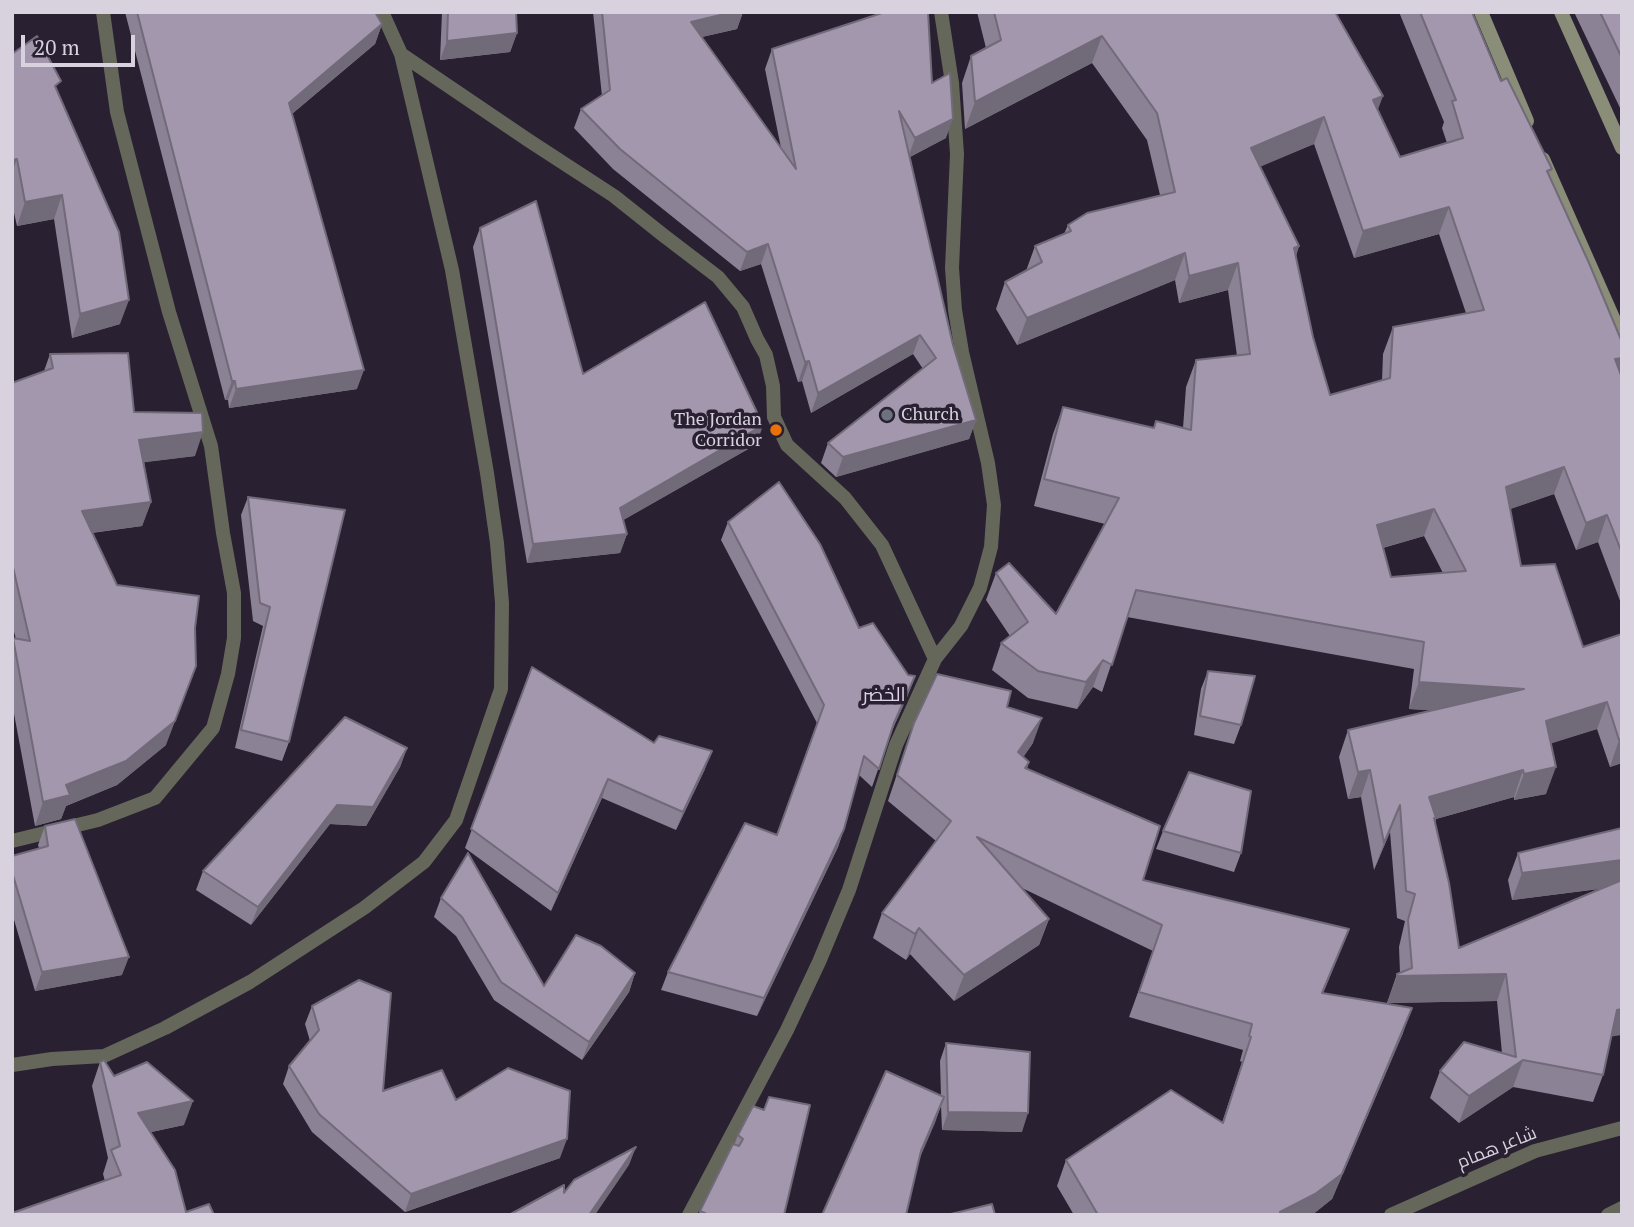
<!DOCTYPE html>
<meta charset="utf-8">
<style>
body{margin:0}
#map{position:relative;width:1634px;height:1227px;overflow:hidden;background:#292031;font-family:"PT Serif",serif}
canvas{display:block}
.frame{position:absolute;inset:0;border:14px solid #d8d2de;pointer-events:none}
.scale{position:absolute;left:21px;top:35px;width:114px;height:32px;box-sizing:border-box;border:4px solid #d8d2de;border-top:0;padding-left:9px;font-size:21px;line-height:24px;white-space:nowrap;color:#d8d2de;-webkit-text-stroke:5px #292031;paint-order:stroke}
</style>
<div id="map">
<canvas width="1634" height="1227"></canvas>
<div class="frame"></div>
<div class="scale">20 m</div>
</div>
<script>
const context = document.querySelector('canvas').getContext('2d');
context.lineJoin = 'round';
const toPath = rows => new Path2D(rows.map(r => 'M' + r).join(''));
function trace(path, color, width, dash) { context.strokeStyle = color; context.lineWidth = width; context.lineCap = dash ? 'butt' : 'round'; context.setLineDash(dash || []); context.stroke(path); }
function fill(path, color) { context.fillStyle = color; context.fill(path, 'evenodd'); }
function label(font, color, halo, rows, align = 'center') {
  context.font = font + ' "PT Serif",Cairo,serif'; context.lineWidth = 7; context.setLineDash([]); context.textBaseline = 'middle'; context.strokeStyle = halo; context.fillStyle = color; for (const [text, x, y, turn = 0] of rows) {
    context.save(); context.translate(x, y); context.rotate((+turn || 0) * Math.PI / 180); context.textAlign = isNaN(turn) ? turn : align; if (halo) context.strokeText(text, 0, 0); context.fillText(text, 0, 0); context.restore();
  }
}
trace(toPath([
 [1608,1215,1622,1208]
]), '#65675a', 14);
trace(toPath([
 [1391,1215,1535,1151,1622,1128]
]), '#65675a', 14);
trace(toPath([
 [401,54,528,140,614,196,663,235,718,277,743,307,757,339,766,355,773,386,774,417,787,445,845,498,882,545,935,659],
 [12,841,98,820,155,798,213,728,228,674,234,638,234,593,223,533,211,446,169,312,117,112,103,12],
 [12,1065,52,1059,104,1056,165,1028,250,982,364,908,424,862,456,820,501,689,502,603,497,543,487,473,452,270,401,54,382,12],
 [689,1215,787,1030,819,962,849,890,896,745,935,659,961,626,980,588,991,547,994,505,988,463,962,352,955,310,952,268,957,154,952,83,941,12]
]), '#65675a', 14);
trace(toPath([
 [1481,12,1527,121],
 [1561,12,1622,148],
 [1543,159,1622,338]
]), '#8a8d78', 14);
fill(toPath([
 [125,12,375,12,382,24,375,44,292,114,357,389,229,408,228,400,225,400],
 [442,12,516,12,517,33,510,52,440,60],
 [593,12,743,12,737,29,702,37,781,148,765,69,772,49,932,83,946,138,910,157,953,345,976,420,969,439,836,477,821,463,828,443,923,369,913,354,811,413,802,381,798,382,761,264,740,271,613,169,574,128,581,109,602,96],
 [977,12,1335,12,1377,110,1400,157,1447,143,1442,128,1444,122,1399,12,1472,12,1501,81,1552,169,1549,176,1622,373,1621,375,1622,378,1622,606,1598,542,1576,550,1554,494,1510,509,1521,566,1583,647,1622,634,1622,763,1610,767,1597,729,1551,743,1546,794,1514,800,1514,797,1436,819,1435,822,1459,948,1599,889,1512,900,1508,880,1518,853,1622,828,1611,1037,1603,1075,1593,1102,1513,1087,1459,1123,1430,1098,1440,1071,1502,1053,1497,1001,1387,1003,1397,974,1400,973,1399,947,1405,921,1397,918,1390,832,1374,870,1361,797,1348,799,1339,757,1348,730,1432,710,1409,709,1414,669,1127,617,1102,692,1093,687,1077,709,1028,698,992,670,1001,643,1010,636,986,600,996,573,1056,614,1105,524,1034,506,1053,434,1063,407,1154,428,1183,428,1186,387,1196,360,1237,356,1228,290,1179,303,1175,280,1017,345,996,309,1005,282,1026,271,1035,246,1064,234,1068,225,1160,195,1147,140,1092,63,965,129,962,83,971,56,986,48],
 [1314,144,1354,258,1439,234,1466,313,1393,327,1383,354,1382,381,1330,395,1313,337,1296,256,1299,246,1260,166],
 [1424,536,1443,573,1391,577,1383,548],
 [1574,12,1622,12,1622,112],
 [12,54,57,91,120,324,72,338,54,219,17,226,12,204],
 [480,228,583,374,757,444,623,520,627,534,620,553,527,563,473,247],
 [50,354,195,456,144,462,151,502,142,526,92,533,166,745,117,785,66,806,61,819,35,826,12,703,12,641,13,638,16,639,12,625,12,383,44,371],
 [248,497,345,510,289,742,282,761,235,748,263,626,253,621,241,515],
 [728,522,859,628,908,695,890,735,872,787,859,775,844,829,838,847,757,1016,661,990,668,972,777,835,817,723,721,540],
 [532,667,654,743,705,769,676,830,602,798,551,911,465,848],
 [1208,671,1241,725,1234,744,1194,735,1201,689],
 [1007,707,1033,743,1023,757,1029,762,1027,769,1143,880,1339,954,1323,993,1403,1033,1332,1199,1312,1215,1074,1215,1057,1186,1066,1160,1222,1123,1242,1062,1240,1061,1243,1050,1129,1017,1153,951,1022,888,1049,919,1039,945,954,1001,910,954,906,960,873,938,882,913,936,841,888,801,914,723],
 [407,748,400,767,366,826,330,824,251,925,196,890,203,871],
 [45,826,122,975,35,991,12,913,12,856,39,848,38,845],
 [1163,831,1241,853,1234,872,1156,849],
 [441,898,544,986,635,973,629,992,582,1060,494,1000,456,936,434,917],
 [312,1006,383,1091,456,1100,560,1158,405,1212,312,1132,283,1084,289,1066,310,1041,305,1024],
 [946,1043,1022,1132,942,1130,941,1106,919,1159,822,1215,941,1096,940,1061],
 [100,1062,114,1076,184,1125,151,1132,186,1212,12,1215,105,1181,103,1174,108,1158,92,1086],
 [753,1106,784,1215,698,1215,734,1145,738,1135]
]), '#8b8295');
fill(toPath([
 [733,12,743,12,737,29,684,41,691,22],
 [382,24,375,44,282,122,289,103],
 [517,33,510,52,440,60,447,41],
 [1102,36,1092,63,965,129,975,102],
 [1383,96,1373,123,1373,100],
 [1324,117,1314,144,1241,175,1251,148],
 [953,119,946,138,908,158,915,138],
 [17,159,12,172,12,160],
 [62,195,54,219,17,226,25,202],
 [1449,207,1439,234,1354,258,1363,231],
 [768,244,761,264,740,271,747,252],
 [1299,246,1290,273,1294,248],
 [1185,253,1175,280,1017,345,1027,318],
 [1238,263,1228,290,1179,303,1189,276],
 [129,300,120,324,72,338,80,314],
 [920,335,913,354,811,413,818,393],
 [1622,358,1622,373,1618,383,1615,359],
 [809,361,802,381,798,382,805,362],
 [364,370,357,389,229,408,236,389],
 [232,381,235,381,228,400,225,400],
 [976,420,969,439,836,477,843,457],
 [763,425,757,444,613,526,620,508],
 [203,432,195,456,131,464,139,440],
 [1564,467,1554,494,1496,514,1506,487],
 [151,502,142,526,74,535,82,511],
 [1434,509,1424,536,1368,552,1377,525],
 [1607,515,1598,542,1576,550,1586,523],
 [627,534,620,553,527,563,533,544],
 [1103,660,1093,687,1077,709,1086,682],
 [196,666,166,745,117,785,66,806,61,819,35,826,43,802,66,785],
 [915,676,908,695,887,741,894,723],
 [1419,682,1524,689,1515,716,1409,709],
 [1607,702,1597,729,1537,748,1546,721],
 [1042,718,1033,743,1009,778,1018,752],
 [1622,739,1622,763,1610,767,1619,740],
 [407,748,400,767,366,826,330,824,251,925,258,907,337,805],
 [712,751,705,769,676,830,683,812],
 [1556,767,1546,794,1514,800,1524,774],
 [1370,770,1361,797,1348,799,1358,772],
 [1523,770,1514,797,1436,819,1427,845,1429,797],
 [608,779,602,798,551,911,558,893],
 [1400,805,1390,832,1374,870,1384,843],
 [844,829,838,847,757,1016,764,998],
 [1622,860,1622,886,1512,900,1522,873],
 [1049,919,1039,945,954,1001,964,975],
 [919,928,910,954,906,960,915,934],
 [1349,929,1339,954,1313,1018,1322,993],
 [129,957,122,975,35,991,42,972],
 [635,973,629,992,582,1060,589,1042],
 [1506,974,1497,1001,1387,1003,1397,976],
 [1412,1008,1403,1033,1332,1199,1312,1215,1279,1215],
 [1622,1009,1622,1035,1608,1037,1617,1010],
 [1523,1060,1513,1087,1459,1123,1469,1096],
 [944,1097,935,1123,912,1176,921,1151],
 [193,1101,184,1125,129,1137,138,1113],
 [948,1112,1028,1113,1022,1132,942,1130],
 [567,1139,560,1158,405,1212,411,1194],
 [636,1147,629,1165,595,1215,589,1215]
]), '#716a79');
const building = toPath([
 [137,12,375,12,382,24,289,103,364,370,236,389,235,381,232,381,137,12],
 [448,12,516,12,517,33,447,41,448,12],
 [602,12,733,12,691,22,796,169,772,49,885,12,928,12,932,83,950,73,953,119,915,138,899,111,953,345,976,420,843,457,828,443,936,358,920,335,818,393,809,361,805,362,768,244,747,252,620,149,581,109,610,90,602,12],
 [994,12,1335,12,1383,96,1373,100,1400,157,1463,138,1452,101,1456,100,1420,12,1472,12,1501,81,1507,78,1552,169,1547,171,1589,263,1622,342,1622,358,1615,359,1622,378,1622,553,1607,515,1586,523,1564,467,1506,487,1521,566,1555,564,1583,647,1622,634,1622,739,1619,740,1607,702,1546,721,1556,767,1524,774,1523,770,1429,797,1436,818,1434,818,1449,883,1459,948,1622,880,1622,1009,1617,1010,1603,1075,1523,1060,1469,1096,1440,1071,1464,1042,1516,1057,1506,974,1397,976,1397,974,1412,968,1408,920,1415,894,1406,891,1400,805,1384,843,1370,770,1358,772,1348,730,1524,689,1419,682,1424,642,1136,590,1112,665,1103,660,1086,682,1038,671,1001,643,1028,622,996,573,1009,563,1056,614,1119,498,1044,479,1063,407,1154,428,1156,421,1191,430,1196,360,1250,354,1238,263,1189,276,1185,253,1027,318,1005,282,1042,262,1035,246,1071,231,1068,225,1087,213,1175,192,1157,113,1102,36,975,102,971,56,1001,40,994,12],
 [1324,117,1363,231,1449,207,1484,310,1393,327,1390,378,1330,395,1313,337,1294,248,1299,246,1251,148,1324,117],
 [1434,509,1466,571,1391,577,1377,525,1434,509],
 [1600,12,1622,12,1622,58,1600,12],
 [37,36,61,81,55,86,119,232,129,300,80,314,62,195,25,202,17,159,12,160,12,54,37,36],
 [536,201,583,374,705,302,763,425,620,508,627,534,533,544,480,228,536,201],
 [128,353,134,412,202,413,203,432,139,440,151,502,82,511,117,585,199,596,195,628,196,666,175,721,126,761,66,785,70,795,43,802,13,638,30,641,12,563,12,383,53,368,50,354,128,353],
 [779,482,820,544,859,628,873,623,908,675,915,676,894,723,879,769,864,756,844,829,764,998,668,972,745,823,777,835,824,705,728,522,779,482],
 [248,497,345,510,289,742,241,730,270,607,260,603,248,497],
 [532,667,654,743,659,736,712,751,683,812,608,779,558,893,471,829,532,667],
 [1208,671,1255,676,1241,725,1200,716,1208,671],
 [937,674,1011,691,1007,707,1042,718,1018,752,1029,762,1025,768,1160,826,1143,880,1349,929,1322,993,1412,1008,1342,1174,1315,1194,1280,1212,1283,1215,1098,1215,1066,1160,1171,1090,1223,1123,1251,1037,1249,1036,1252,1024,1139,992,1162,925,977,837,1049,919,964,975,919,928,915,934,882,913,951,821,897,775,914,723,937,674],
 [345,717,407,748,373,807,337,805,258,907,203,871,345,717],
 [1189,772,1251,791,1241,853,1163,831,1189,772],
 [75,819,129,957,42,972,12,872,12,856,48,846,45,826,75,819],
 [1622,828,1622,860,1522,873,1518,853,1622,828],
 [468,853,544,986,576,935,601,946,635,973,589,1042,501,982,462,917,441,898,468,853],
 [359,980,391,993,383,1091,442,1070,456,1100,508,1068,570,1091,567,1139,411,1194,319,1114,289,1066,319,1030,312,1006,359,980],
 [946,1043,1030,1052,1028,1113,948,1112,946,1043],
 [104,1060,114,1076,147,1062,193,1101,138,1113,175,1170,186,1212,209,1204,214,1215,12,1215,12,1213,121,1175,111,1150,120,1146,100,1062,104,1060],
 [886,1071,944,1097,921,1151,906,1215,822,1215,886,1071],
 [769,1097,810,1105,784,1215,704,1215,705,1213,700,1211,733,1144,739,1146,743,1139,738,1135,753,1106,764,1110,769,1097],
 [636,1147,589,1215,509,1215,564,1185,564,1193,574,1180,636,1147],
 [992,1204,995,1215,947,1215,992,1204]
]);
fill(building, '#a297ad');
trace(building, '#716a79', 2);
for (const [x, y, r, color] of [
 [887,415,7,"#6b7280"],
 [776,430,7,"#e8710a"]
]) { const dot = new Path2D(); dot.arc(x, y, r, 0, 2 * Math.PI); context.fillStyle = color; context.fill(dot); trace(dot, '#292031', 2.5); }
label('18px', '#d8d2de', '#292031', [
 ["Church",901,415],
 ["The Jordan",762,420,"right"],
 ["Corridor",762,441,"right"]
], 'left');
label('18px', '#d8d2de', '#292031', [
 ["شاعر همام",1497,1148,-22]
]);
label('19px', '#dfd3eb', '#292031', [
 ["الخضر",884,696]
]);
</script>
